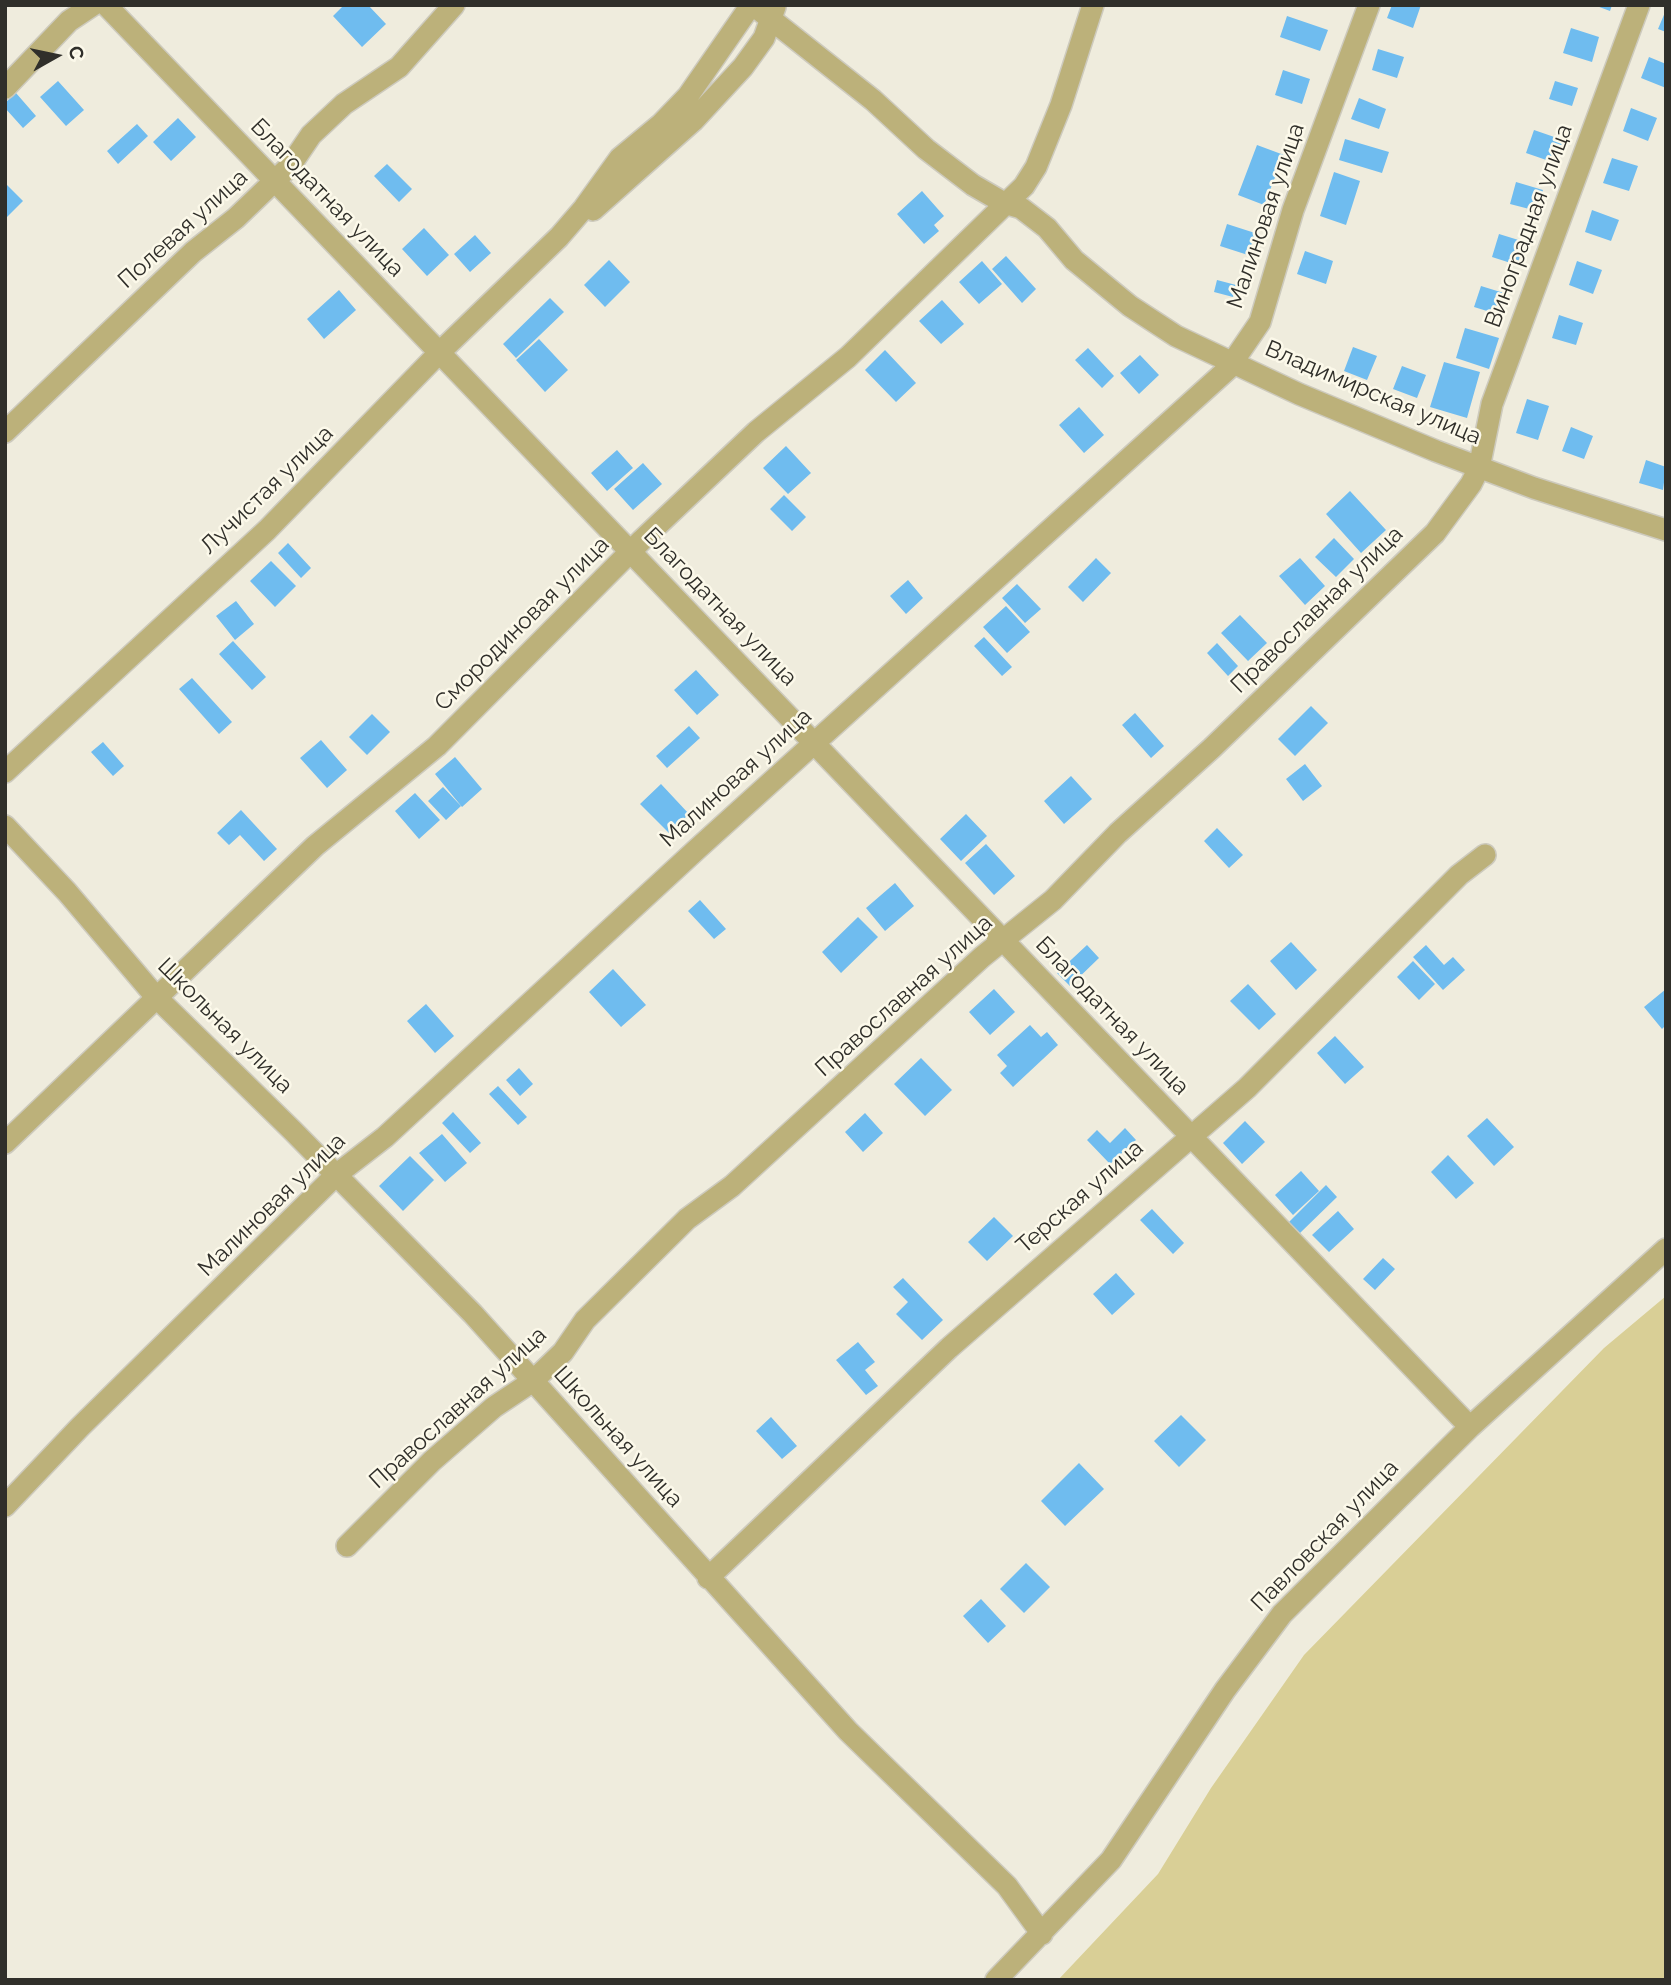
<!DOCTYPE html>
<meta charset="utf-8">
<style>
body{margin:0}
#map{position:relative;width:1671px;height:1985px;overflow:hidden;background:#efecdd;font-family:Raleway,sans-serif}
canvas{display:block}
.frame{position:absolute;inset:0;border:7px solid #302f2a;pointer-events:none}
.north{position:absolute;left:21px;top:21px;width:70px;height:70px;-webkit-text-stroke:5px #fcf9ea;paint-order:stroke;rotate:81deg;font-size:19px;font-weight:700;line-height:28px;text-align:center;color:#302f2a}
.north::after{content:'';display:block;margin:auto;width:24px;height:32px;background:#302f2a;clip-path:polygon(50% 0,100% 100%,50% 72%,0 100%)}
</style>
<div id="map">
<canvas width="1671" height="1985"></canvas>
<div class="frame"></div>
<div class="north">С</div>
</div>
<script>
const context = document.querySelector('canvas').getContext('2d');
context.lineJoin = 'round';
function fill(path, color) { context.fillStyle = color; context.fill(path, 'evenodd'); }
const toPath = rows => new Path2D(rows.map(r => 'M' + r).join(''));
function trace(path, color, width, dash) { context.strokeStyle = color; context.lineWidth = width; context.lineCap = dash ? 'butt' : 'round'; context.setLineDash(dash || []); context.stroke(path); }
function label(font, color, halo, rows, align = 'center') {
  context.font = font + ' Raleway,sans-serif'; context.lineWidth = 5; context.setLineDash([]); context.textBaseline = 'middle'; context.strokeStyle = halo; context.fillStyle = color; for (const [text, x, y, turn = 0] of rows) {
    context.save(); context.translate(x, y); context.rotate((+turn || 0) * Math.PI / 180); context.textAlign = isNaN(turn) ? turn : align; if (halo) context.strokeText(text, 0, 0); context.fillText(text, 0, 0); context.restore();
  }
}
fill(toPath([
 [1666,1296,1666,1980,1058,1980,1158,1874,1211,1788,1304,1655,1604,1348]
]), '#d9cf96');
fill(toPath([
 [344,5,368,5,386,24,362,47,333,16],
 [1392,5,1421,5,1413,28,1387,18],
 [1594,5,1612,5,1610,11],
 [1666,10,1666,32,1658,29],
 [1287,16,1328,30,1320,51,1280,37],
 [1571,28,1599,37,1592,62,1563,53],
 [1378,49,1404,57,1397,78,1372,70],
 [1649,57,1666,64,1666,88,1641,78],
 [1283,70,1310,79,1302,104,1275,95],
 [58,81,84,110,66,126,40,97],
 [1555,81,1578,88,1572,106,1549,99],
 [16,93,36,116,23,128,5,108,5,103],
 [1359,98,1386,109,1379,129,1351,119],
 [1631,108,1657,118,1648,141,1623,131],
 [178,118,196,137,171,161,153,142],
 [137,124,148,136,118,164,107,151],
 [1534,130,1563,140,1555,163,1526,153],
 [1345,139,1389,152,1382,173,1339,160],
 [1257,145,1284,155,1264,205,1238,195],
 [1612,158,1638,166,1629,191,1603,183],
 [387,164,412,189,399,202,374,176],
 [1334,172,1360,181,1346,225,1320,216],
 [1516,182,1543,190,1537,211,1510,204],
 [5,183,23,201,5,219],
 [922,191,944,216,934,225,939,231,924,244,897,214],
 [1592,210,1619,220,1611,241,1585,232],
 [1227,224,1255,233,1248,255,1220,246],
 [424,228,449,255,427,276,402,249],
 [1499,234,1525,242,1517,265,1492,257],
 [475,235,491,253,470,272,454,254],
 [1305,251,1333,261,1326,284,1297,274],
 [1006,256,1036,289,1022,303,992,269],
 [609,260,630,282,605,307,584,285],
 [982,261,1002,284,979,304,959,282],
 [1577,261,1602,270,1593,294,1569,285],
 [1217,280,1236,285,1233,297,1214,292],
 [1481,286,1507,294,1500,315,1474,307],
 [339,290,356,310,324,339,307,319],
 [550,298,564,312,516,358,503,344],
 [942,300,964,324,941,344,919,321],
 [1559,315,1583,323,1576,345,1552,338],
 [1465,328,1499,338,1489,369,1456,358],
 [539,339,568,370,545,392,516,360],
 [1353,347,1377,356,1367,380,1344,371],
 [1088,348,1114,376,1102,388,1075,360],
 [885,350,916,383,896,402,865,370],
 [1140,355,1159,375,1139,394,1120,373],
 [1444,362,1480,372,1467,418,1430,407],
 [1402,366,1426,375,1417,398,1393,389],
 [1527,399,1549,406,1538,440,1516,433],
 [1079,407,1104,435,1084,453,1059,425],
 [1571,427,1593,436,1584,459,1562,451],
 [786,446,811,473,788,494,763,468],
 [617,450,633,468,607,491,591,473],
 [1646,460,1666,467,1663,490,1639,483],
 [643,463,662,484,633,510,614,489],
 [1350,491,1386,530,1361,553,1326,514],
 [784,495,806,517,792,531,770,509],
 [1334,538,1354,559,1336,577,1315,557],
 [288,543,311,568,301,578,278,553],
 [1096,558,1111,573,1083,602,1068,587],
 [1300,558,1325,586,1305,605,1279,576],
 [271,561,296,586,275,607,250,581],
 [908,580,923,598,906,614,890,596],
 [1017,584,1041,609,1025,623,1002,598],
 [236,601,254,624,235,640,216,616],
 [1006,606,1030,632,1007,653,983,627],
 [1240,615,1267,643,1248,661,1221,633],
 [984,637,1012,667,1002,676,974,646],
 [233,641,266,677,252,690,219,654],
 [1217,643,1238,666,1228,676,1207,653],
 [696,670,719,695,697,715,674,690],
 [192,678,232,722,219,734,179,689],
 [1311,706,1328,723,1295,756,1278,739],
 [1135,713,1164,746,1151,758,1122,725],
 [372,714,390,732,367,755,349,737],
 [689,726,700,738,667,768,656,756],
 [321,740,347,770,327,788,300,758],
 [103,742,124,766,113,776,91,752],
 [455,757,482,789,462,807,435,774],
 [1305,764,1322,786,1303,801,1286,779],
 [1071,776,1092,799,1064,824,1044,801],
 [661,784,689,814,669,833,640,804],
 [443,787,461,806,446,820,428,801],
 [415,793,440,820,419,839,395,811],
 [241,810,277,849,264,861,240,835,229,845,217,833],
 [966,814,987,836,961,861,940,839],
 [1217,828,1243,855,1229,868,1204,841],
 [986,844,1015,876,994,895,965,863],
 [895,883,914,906,885,931,866,908],
 [700,900,726,929,714,939,688,911],
 [858,917,878,937,841,973,822,952],
 [1291,942,1317,970,1296,990,1270,961],
 [1087,945,1099,958,1070,986,1057,973],
 [1426,945,1444,965,1453,957,1465,970,1443,990,1413,957],
 [1413,961,1435,984,1419,1000,1397,977],
 [613,969,646,1005,621,1027,589,992],
 [1248,984,1276,1014,1259,1030,1230,1001],
 [994,989,1015,1012,990,1035,969,1012],
 [1666,989,1666,1025,1662,1029,1644,1007],
 [426,1004,454,1036,435,1053,407,1021],
 [1030,1025,1041,1037,1047,1032,1058,1045,1013,1087,1000,1073,1007,1066,997,1055],
 [1335,1036,1364,1067,1345,1084,1317,1053],
 [921,1058,952,1090,925,1116,894,1084],
 [519,1068,533,1084,520,1096,506,1080],
 [498,1086,527,1117,518,1125,489,1094],
 [453,1112,481,1143,470,1153,442,1123],
 [865,1113,883,1133,863,1152,845,1132],
 [1487,1118,1514,1147,1494,1166,1467,1136],
 [1245,1121,1265,1142,1242,1164,1223,1143],
 [1125,1128,1136,1140,1110,1164,1087,1140,1097,1130,1110,1143],
 [442,1134,467,1163,445,1182,419,1153],
 [1448,1155,1474,1183,1456,1199,1431,1172],
 [410,1156,434,1180,403,1211,379,1186],
 [1301,1171,1319,1191,1293,1215,1275,1195],
 [1326,1185,1337,1197,1300,1233,1289,1222],
 [1152,1209,1184,1243,1173,1254,1140,1220],
 [1338,1211,1354,1229,1329,1252,1312,1235],
 [994,1217,1013,1236,987,1261,968,1242],
 [1383,1258,1395,1269,1375,1290,1363,1279],
 [1116,1273,1135,1294,1112,1315,1093,1294],
 [903,1278,943,1320,922,1340,896,1314,908,1302,893,1287],
 [858,1342,875,1362,865,1370,878,1386,866,1395,836,1360],
 [1181,1415,1206,1440,1179,1467,1154,1441],
 [771,1417,797,1446,782,1459,756,1431],
 [1079,1463,1104,1489,1065,1526,1041,1501],
 [1026,1563,1050,1587,1024,1613,1000,1589],
 [981,1599,1006,1626,988,1643,963,1616]
]), '#6fbcef');
const minor = toPath([
 [106,5,1470,1427],
 [753,5,873,100,926,149,973,185,1004,203,1021,208,1047,228,1074,260,1130,306,1176,336,1299,394,1436,451,1534,488,1666,530],
 [5,88,69,21,93,5],
 [593,210,693,121,743,67,764,38,775,7],
 [5,432,193,252,236,218,290,166,311,135,344,104,399,67,454,5],
 [5,772,267,530,439,353,559,237,584,208,620,158,661,124,688,96,751,5],
 [5,826,67,892,156,997,293,1131,473,1314,848,1731,1007,1886,1042,1934],
 [5,1143,315,846,437,746,642,540,756,432,848,357,1024,186,1036,167,1061,105,1093,5],
 [5,1506,80,1427,336,1175,385,1137,696,850,1228,369,1260,322,1293,210,1369,5],
 [347,1546,432,1461,494,1407,533,1381,563,1352,585,1320,687,1219,732,1186,982,957,1053,900,1118,833,1212,748,1435,533,1471,484,1479,468,1492,404,1639,5],
 [708,1578,949,1348,1247,1088,1459,875,1485,855],
 [996,1980,1111,1860,1225,1690,1282,1614,1470,1427,1666,1249]
]);
trace(minor, '#cdcabd', 24);
trace(minor, '#bcb17a', 21);
label('23px', '#302f2a', '#fcf9ea', [
 ["Благодатная улица",327,198,46],
 ["Малиновая улица",1266,216,-71],
 ["Виноградная улица",1529,226,-70],
 ["Полевая улица",183,229,-42],
 ["Владимирская улица",1373,393,23],
 ["Лучистая улица",267,490,-44],
 ["Благодатная улица",720,607,46],
 ["Православная улица",1317,610,-44],
 ["Смородиновая улица",522,624,-45],
 ["Малиновая улица",736,778,-42],
 ["Православная улица",904,996,-42],
 ["Благодатная улица",1112,1016,46],
 ["Школьная улица",225,1026,45],
 ["Терская улица",1080,1197,-41],
 ["Малиновая улица",272,1205,-44],
 ["Православная улица",458,1408,-42],
 ["Школьная улица",618,1437,48],
 ["Павловская улица",1325,1536,-46]
]);
</script>
